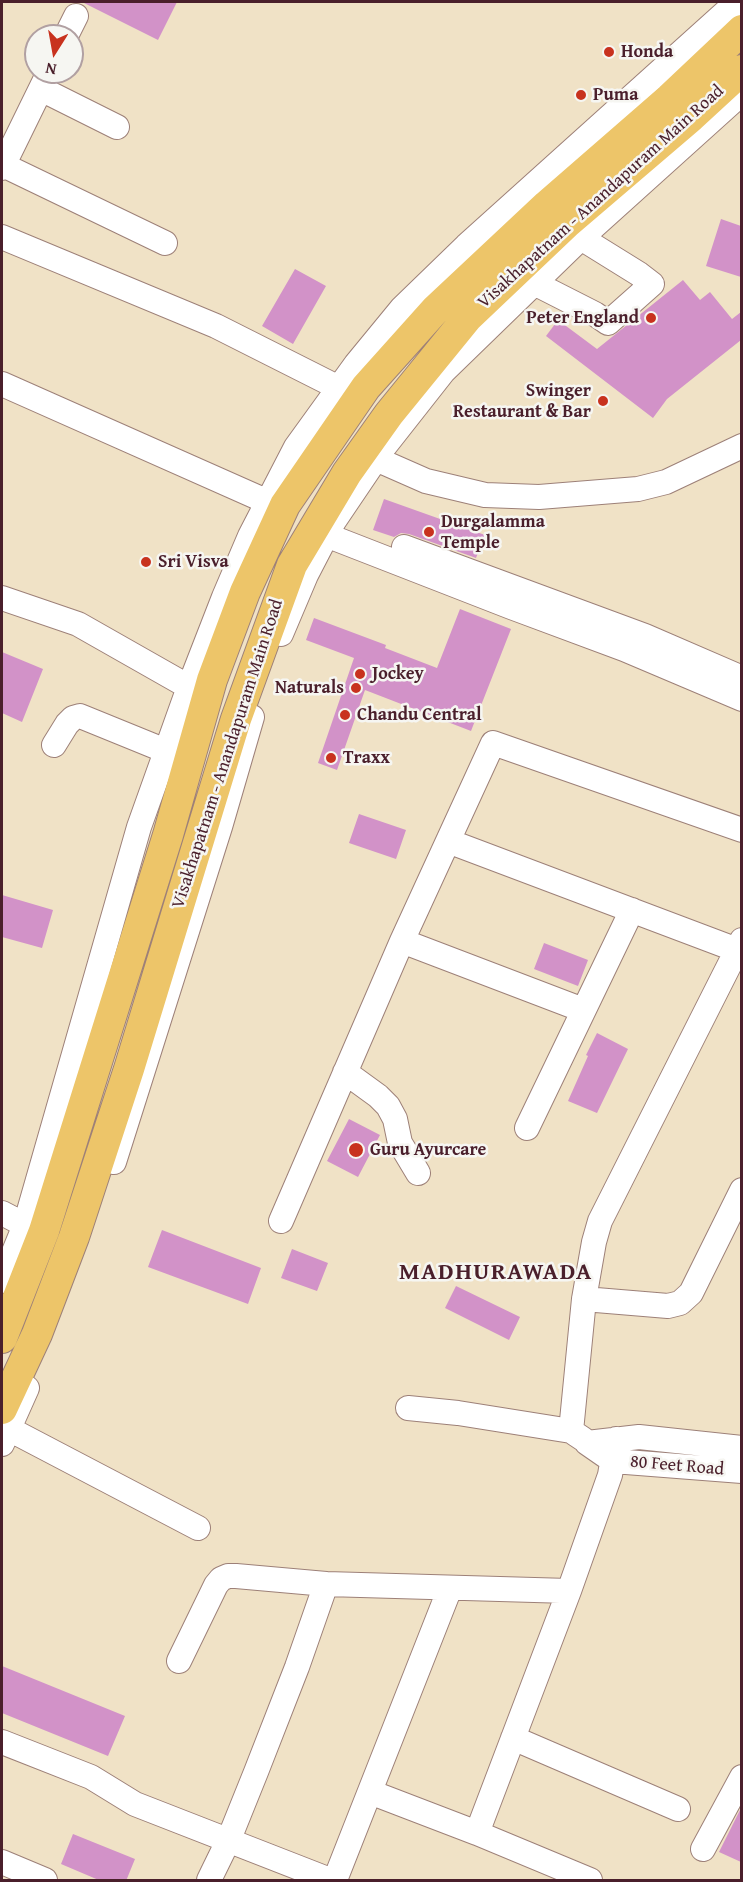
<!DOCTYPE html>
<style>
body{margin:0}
#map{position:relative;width:743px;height:1882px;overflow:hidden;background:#f0e2c6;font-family:"Gentium Book Plus",serif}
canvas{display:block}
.frame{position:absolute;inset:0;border:3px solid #4a1f2b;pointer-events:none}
.north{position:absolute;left:24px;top:24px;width:60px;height:60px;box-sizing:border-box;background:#f6f6f2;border:2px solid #b1a0a2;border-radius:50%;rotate:191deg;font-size:16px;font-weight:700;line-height:24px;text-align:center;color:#4a1f2b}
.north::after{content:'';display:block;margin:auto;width:21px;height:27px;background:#c8321e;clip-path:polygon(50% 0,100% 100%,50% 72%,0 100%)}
</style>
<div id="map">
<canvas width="743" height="1882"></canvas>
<div class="frame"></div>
<div class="north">N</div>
</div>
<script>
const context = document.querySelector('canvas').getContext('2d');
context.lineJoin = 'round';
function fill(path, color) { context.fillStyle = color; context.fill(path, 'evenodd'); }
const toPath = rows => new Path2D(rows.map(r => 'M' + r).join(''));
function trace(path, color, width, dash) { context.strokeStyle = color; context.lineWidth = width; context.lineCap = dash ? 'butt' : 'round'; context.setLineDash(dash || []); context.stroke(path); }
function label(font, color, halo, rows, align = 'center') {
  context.font = font + ' "Gentium Book Plus",serif'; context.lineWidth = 5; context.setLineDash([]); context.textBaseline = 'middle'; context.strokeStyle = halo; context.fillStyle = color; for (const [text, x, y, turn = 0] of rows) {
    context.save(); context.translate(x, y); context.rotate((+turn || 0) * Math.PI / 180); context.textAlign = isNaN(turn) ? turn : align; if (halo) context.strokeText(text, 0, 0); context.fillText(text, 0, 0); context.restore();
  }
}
fill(toPath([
 [82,2,177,2,158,40],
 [721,219,741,226,741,277,706,266],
 [295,269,326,286,293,344,262,326],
 [683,280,700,300,710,292,732,319,741,312,741,340,667,399,653,418,546,336,558,320,597,349],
 [384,499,485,535,476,558,409,534,401,533,394,537,373,530],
 [460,609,511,629,471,731,365,690,337,770,318,763,354,658,306,640,314,618,386,645,385,648,437,668],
 [2,652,43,669,22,722,2,713],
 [359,814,406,830,396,859,349,843],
 [2,895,53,910,42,948,2,937],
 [544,943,588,960,578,986,534,969],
 [597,1033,628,1049,597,1113,568,1101,588,1056,586,1055],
 [349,1119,380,1135,358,1177,327,1161],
 [162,1230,261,1268,248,1304,148,1267],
 [292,1249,328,1263,317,1291,281,1278],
 [456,1286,520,1317,509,1340,445,1308],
 [2,1666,125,1716,108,1756,2,1713],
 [741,1808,741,1862,719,1852],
 [73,1834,135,1859,126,1881,101,1881,61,1864]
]), '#d292c8');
const minor = toPath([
 [66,36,76,16],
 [41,89,117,127],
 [3,165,165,243],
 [2,168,49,72],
 [2,237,216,326,339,388],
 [534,283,595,314,608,323,652,284,639,274,581,238],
 [2,384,268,502],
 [376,459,426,481,485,495,539,497,638,489,666,482,742,446],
 [314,525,326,535,511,607,624,649,742,699],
 [404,547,645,636,742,678],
 [2,598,78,624,189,687],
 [281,634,306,575,334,521,384,447,443,372,581,238,742,93],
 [54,745,67,724,73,718,80,716,166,751],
 [448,841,737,950],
 [402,941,583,1010],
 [345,1072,378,1096,388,1106,395,1119,400,1143,418,1173],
 [527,1128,632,910],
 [114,1162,220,827,252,717],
 [2,1213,25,1225],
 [281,1221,402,941,493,743,742,830],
 [2,1281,25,1225,139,827,189,687,224,597,250,536,296,447,356,364,402,308,466,246,737,2],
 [584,1299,668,1306,680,1303,691,1293,742,1190],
 [408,1408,458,1413,571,1431,583,1439],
 [9,1429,198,1528],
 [571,1431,584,1299,594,1242,600,1221,742,940],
 [2,1444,27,1388],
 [742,1448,639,1437,587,1443,613,1461,742,1471],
 [179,1661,216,1585,221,1579,228,1576,236,1576,326,1584],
 [513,1738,678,1809],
 [2,1742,91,1777,135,1804,330,1880],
 [370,1792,477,1833,569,1591],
 [477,1833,590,1880],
 [703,1849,742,1777],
 [2,1862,45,1880],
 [209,1880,229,1839,256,1772,297,1667,326,1584,569,1591,610,1475,616,1439],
 [335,1880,450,1588]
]);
const major = toPath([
 [2,1338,44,1231,168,835,212,680,245,592,285,505,366,387,435,310,547,205,670,98,742,30],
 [2,1409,37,1334,74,1237,129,1069,236,719,292,565,347,473,389,414,468,317,567,223,691,117,742,70]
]);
trace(minor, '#9d8078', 26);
trace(major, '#9d8078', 32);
trace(minor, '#fff', 24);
trace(major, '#edc569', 30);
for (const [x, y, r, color] of [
 [609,52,6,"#c8321e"],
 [581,95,6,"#c8321e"],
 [651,318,6,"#c8321e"],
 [603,401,6,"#c8321e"],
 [429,532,6,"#c8321e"],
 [146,562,6,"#c8321e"],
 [360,674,6,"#c8321e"],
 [356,688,6,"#c8321e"],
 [345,715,6,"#c8321e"],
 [331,758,6,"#c8321e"],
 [356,1150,8,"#c8321e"]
]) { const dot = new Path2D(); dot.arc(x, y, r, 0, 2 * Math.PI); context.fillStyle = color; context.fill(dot); trace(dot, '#f6f6f2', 2); }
label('bold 18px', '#4a1f2b', '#f6f6f2', [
 ["Honda",621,52],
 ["Puma",593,95],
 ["Peter England",639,318,"right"],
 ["Swinger",591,391,"right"],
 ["Restaurant & Bar",591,412,"right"],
 ["Durgalamma",441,522],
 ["Temple",441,543],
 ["Sri Visva",158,562],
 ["Jockey",372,674],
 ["Naturals",344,688,"right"],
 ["Chandu Central",357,715],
 ["Traxx",343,758],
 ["Guru Ayurcare",370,1150]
], 'left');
label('18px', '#4a1f2b', '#f6f6f2', [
 ["Visakhapatnam - Anandapuram Main Road",601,197,-42],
 ["Visakhapatnam - Anandapuram Main Road",228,754,-72],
 ["80 Feet Road",677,1466,5]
]);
context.letterSpacing = '1.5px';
label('bold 24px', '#4a1f2b', '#f6f6f2', [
 ["MADHURAWADA",496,1273]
]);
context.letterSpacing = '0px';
</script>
